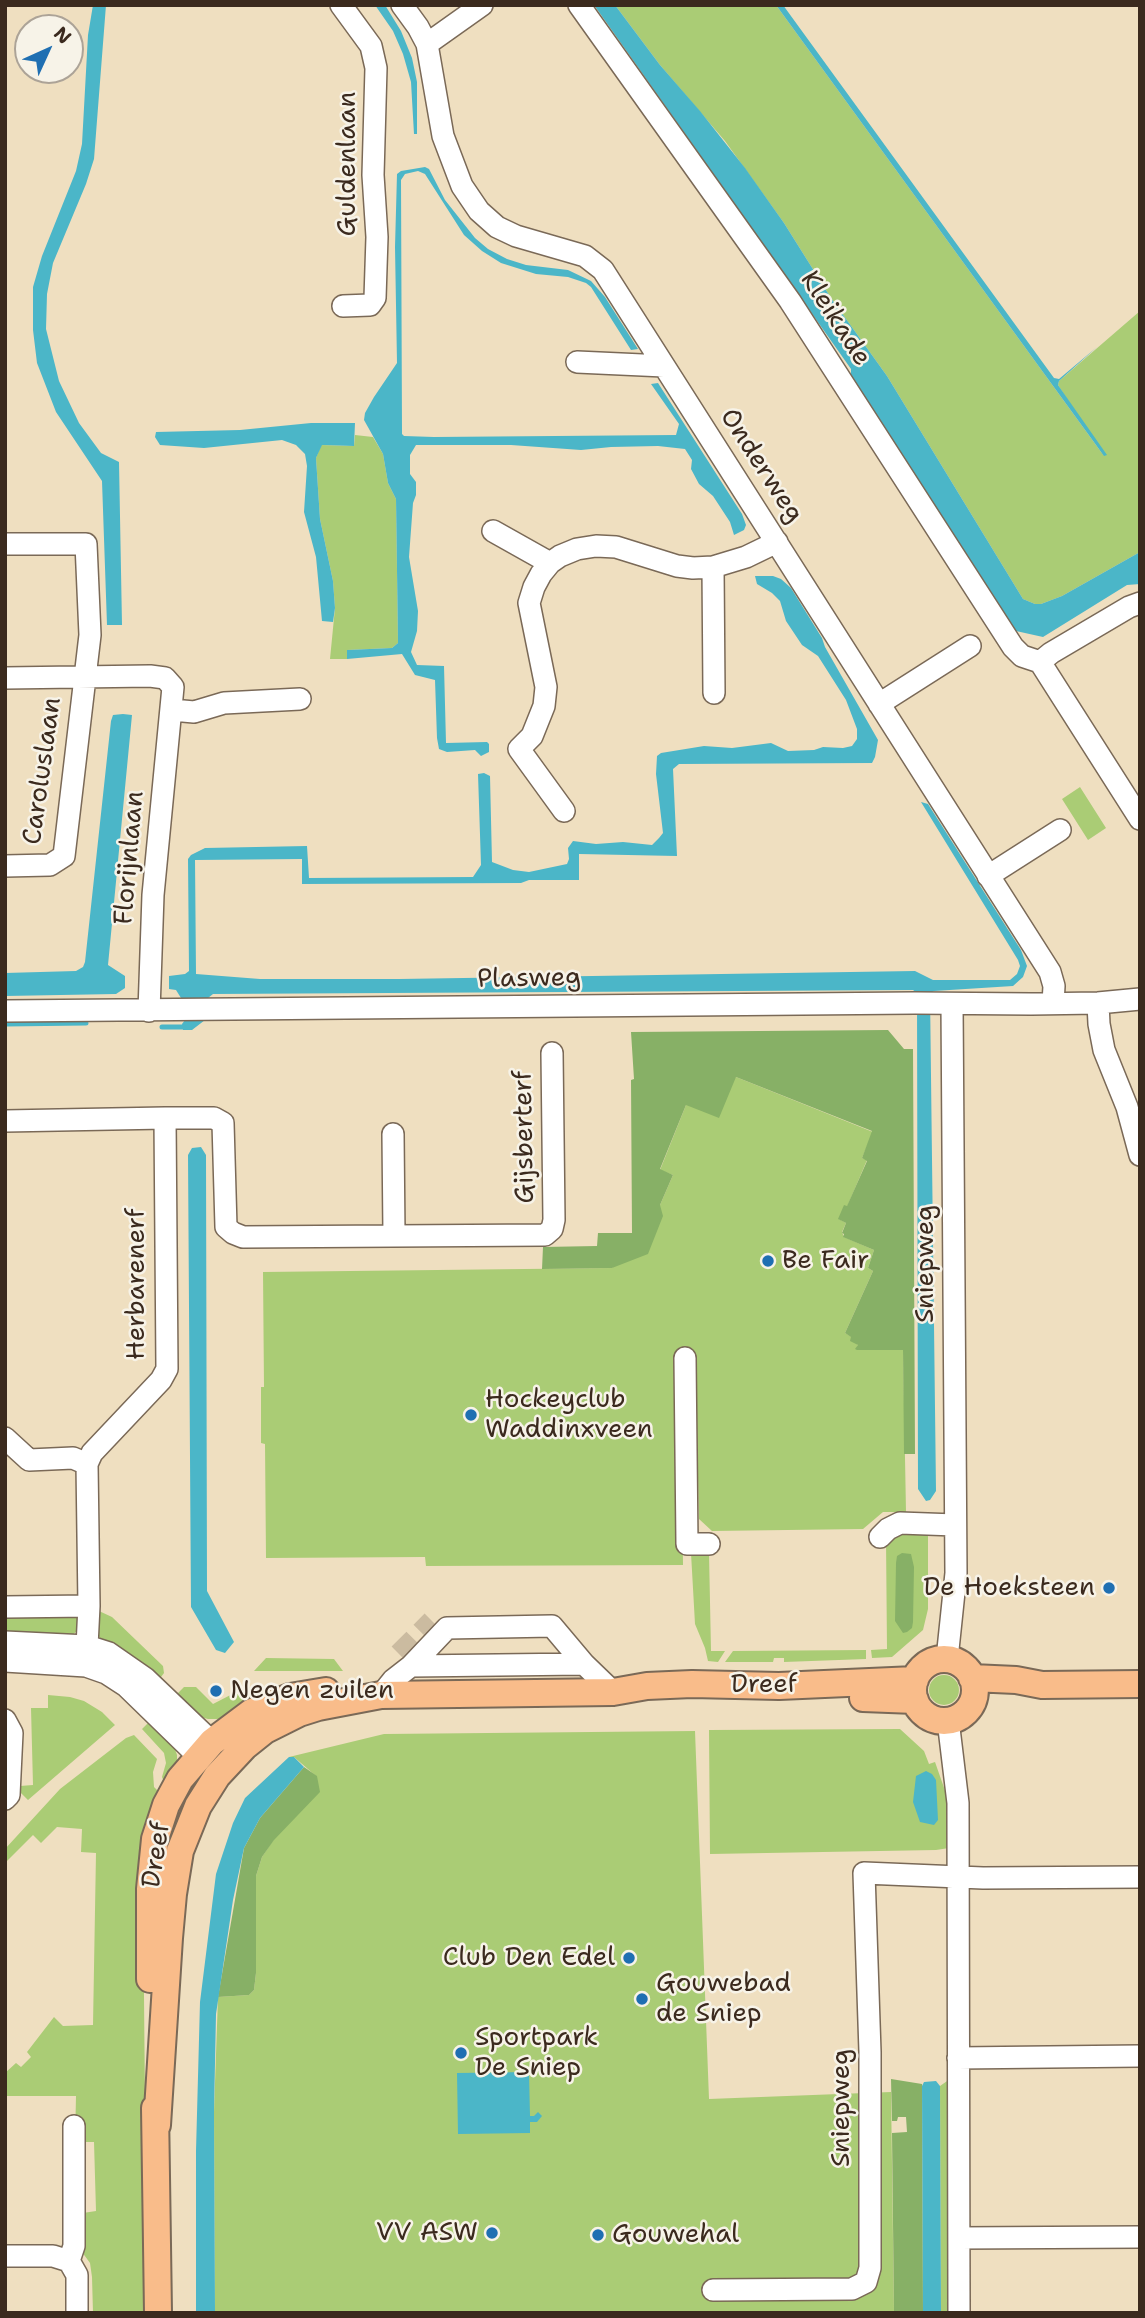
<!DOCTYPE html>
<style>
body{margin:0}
#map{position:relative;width:1145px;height:2318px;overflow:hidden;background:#efdfc0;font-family:"Shantell Sans",sans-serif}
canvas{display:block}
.frame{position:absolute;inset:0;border:7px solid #3b2a1e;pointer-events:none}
.north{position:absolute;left:14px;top:14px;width:70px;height:70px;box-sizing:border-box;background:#f7f3e8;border:2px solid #aca397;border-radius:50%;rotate:45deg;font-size:19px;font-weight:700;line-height:28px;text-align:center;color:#3b2a1e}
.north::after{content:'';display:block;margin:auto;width:24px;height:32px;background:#1f6fb2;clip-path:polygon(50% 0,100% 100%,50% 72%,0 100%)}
</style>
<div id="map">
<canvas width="1145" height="2318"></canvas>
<div class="frame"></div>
<div class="north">N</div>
</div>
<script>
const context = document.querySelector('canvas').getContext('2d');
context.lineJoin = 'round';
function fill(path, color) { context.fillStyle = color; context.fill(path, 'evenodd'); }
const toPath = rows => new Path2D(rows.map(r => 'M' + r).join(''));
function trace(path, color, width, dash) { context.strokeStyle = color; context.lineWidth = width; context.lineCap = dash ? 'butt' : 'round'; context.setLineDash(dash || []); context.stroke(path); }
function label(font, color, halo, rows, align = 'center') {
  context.font = font + ' "Shantell Sans",sans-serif'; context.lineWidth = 5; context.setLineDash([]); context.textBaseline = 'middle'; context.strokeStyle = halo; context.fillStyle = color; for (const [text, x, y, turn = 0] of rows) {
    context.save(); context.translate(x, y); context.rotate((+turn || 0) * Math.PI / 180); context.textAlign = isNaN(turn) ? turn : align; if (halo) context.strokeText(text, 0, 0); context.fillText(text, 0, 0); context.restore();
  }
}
fill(toPath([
 [615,5,776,5,1104,456,1058,385,1059,381,1140,311,1140,552,1062,596,1041,604,1035,604,1023,599,887,376,831,298,784,223,725,141,660,65],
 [355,435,373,437,383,454,388,483,396,499,398,643,392,648,347,650,347,659,330,659,335,608,333,581,320,519,316,458,321,445,354,446],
 [1080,787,1106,828,1088,840,1062,799],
 [736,1077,873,1132,862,1158,867,1160,847,1207,839,1219,846,1223,842,1232,844,1237,874,1250,868,1268,873,1271,845,1333,852,1337,858,1345,857,1350,903,1349,906,1512,883,1512,863,1529,712,1531,699,1519,698,1478,682,1478,683,1565,426,1566,425,1557,266,1558,265,1444,261,1443,261,1387,264,1387,263,1272,612,1268,660,1205,673,1175,660,1170,686,1105],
 [898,1533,928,1533,928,1609,923,1630,892,1657,872,1658,871,1650,887,1649,886,1539],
 [691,1553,709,1553,711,1651,725,1651,718,1662,708,1661,705,1648,695,1624],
 [99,1611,112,1617,163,1666,164,1673,158,1681,100,1638,97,1635],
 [5,1613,74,1614,79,1620,78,1630,68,1639,5,1638],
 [866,1650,866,1659,784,1662,784,1658,774,1658,773,1662,725,1662,733,1651],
 [266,1658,334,1659,343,1671,254,1671],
 '929 1690a15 15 0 1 1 30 0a15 15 0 1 1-30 0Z',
 [312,1685,220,1719,208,1719,197,1716,174,1697,184,1687,196,1687,213,1704,246,1687],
 [48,1695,70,1697,84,1701,102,1712,115,1725,28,1800,19,1791,20,1786,33,1785,31,1708,48,1708],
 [152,1719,173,1743,177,1755,177,1764,164,1782,162,1777,166,1763,164,1753,142,1729],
 [900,1729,924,1751,929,1764,935,1762,949,1802,949,1848,936,1850,710,1854,709,1730],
 [695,1731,709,2099,891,2092,894,2313,215,2313,214,2112,218,1997,249,1995,254,1990,256,1973,256,1876,262,1857,316,1776,294,1757,289,1757,384,1734],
 [134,1735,157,1759,153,1772,154,1787,162,1795,143,1891,147,2313,93,2313,92,2277,90,2263,82,2252,83,2213,96,2211,94,2142,75,2142,76,2096,5,2096,5,2073,16,2063,21,2067,31,2057,27,2052,54,2017,63,2026,93,2025,96,1853,81,1852,82,1829,57,1827,41,1843,33,1835,5,1863,5,1849,60,1789,126,1738],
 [950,2079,951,2313,941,2313,940,2086]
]), '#aacc75');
fill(toPath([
 [888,1030,904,1049,913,1049,915,1454,904,1454,903,1350,857,1350,855,1349,858,1345,850,1341,851,1337,845,1333,873,1271,868,1268,874,1250,843,1237,844,1234,842,1233,846,1223,838,1219,844,1205,847,1206,867,1161,862,1158,872,1131,736,1077,719,1118,686,1105,660,1169,673,1175,660,1205,663,1216,648,1254,612,1268,542,1269,543,1247,597,1246,598,1233,632,1233,631,1080,634,1079,631,1032],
 [902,1553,911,1554,914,1567,913,1622,912,1628,907,1632,903,1633,895,1621,896,1563,897,1556],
 [304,1767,317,1776,320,1792,274,1840,262,1857,256,1876,256,1973,254,1990,249,1995,218,1997,244,1848,260,1818],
 [891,2079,922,2084,923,2313,894,2313,892,2133,907,2132,906,2117,898,2117,897,2121,892,2121]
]), '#87b066');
fill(toPath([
 [93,5,106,5,94,159,86,184,53,263,47,294,46,329,59,381,79,423,101,453,119,462,122,625,107,625,102,481,56,412,37,363,33,330,33,287,42,256,76,171,82,144,88,35],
 [375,5,385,5,401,31,412,58,417,82,417,134,414,134,411,82,403,54,393,31],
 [594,5,615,5,660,65,700,111,745,168,784,223,831,298,887,376,1023,599,1035,604,1041,604,1062,596,1140,552,1140,584,1127,585,1043,637,1016,631,851,376,851,369],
 [776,5,783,5,1054,378,1059,379,1097,347,1059,381,1058,385,1107,455,1104,456],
 [425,167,429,169,445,200,475,238,488,249,507,259,526,265,568,270,591,281,605,297,638,349,631,350,591,287,586,283,568,277,536,274,501,263,482,251,464,235,425,174,418,171,405,174,401,180,402,434,404,436,434,437,676,435,679,424,651,384,658,383,742,514,746,525,744,530,734,535,730,522,713,496,699,484,691,469,692,460,685,449,658,446,611,447,581,450,511,445,416,445,410,455,410,474,416,482,416,495,413,503,409,557,418,611,417,631,411,652,417,665,444,666,446,743,487,742,489,744,489,752,481,756,475,750,447,752,439,749,437,738,435,680,415,675,402,654,347,659,347,650,392,648,398,643,396,499,388,483,383,454,364,420,365,413,374,397,397,363,395,247,397,174,401,171],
 [311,423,355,423,354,446,322,445,316,458,320,519,333,581,335,608,333,622,322,621,316,557,304,512,307,466,305,454,296,445,282,440,204,448,160,445,155,437,156,432,240,430],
 [755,576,773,576,781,579,791,588,822,638,825,647,878,740,875,757,872,763,679,764,673,769,677,856,579,854,579,880,529,880,521,883,302,884,302,859,195,860,196,974,260,979,399,979,915,971,933,980,1010,980,1017,974,1020,966,1018,960,921,802,928,804,1021,950,1027,966,1023,977,1013,986,934,991,930,993,936,1491,930,1500,926,1501,918,1489,917,993,913,990,213,994,208,998,205,1020,192,1030,183,1030,182,1024,185,1020,181,998,176,990,169,989,169,976,185,974,189,971,188,859,191,855,205,848,307,846,309,878,473,877,481,865,478,774,484,773,490,776,492,862,513,870,529,872,567,864,569,859,568,848,573,841,596,844,623,842,652,845,659,838,663,833,656,774,657,756,661,753,704,746,732,748,771,743,788,751,814,750,823,747,843,748,852,746,857,739,857,729,846,700,818,656,802,645,786,621,780,601,772,593,757,584],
 [123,714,132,715,108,965,125,976,125,988,116,994,5,996,5,973,76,971,83,967,85,962,111,721,113,715],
 [201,1147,206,1155,207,1591,234,1642,225,1653,216,1650,191,1607,188,1155,192,1148],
 [289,1757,294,1757,304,1767,260,1818,244,1848,233,1900,216,2014,214,2112,215,2313,196,2313,196,2151,200,2002,216,1874,233,1823,245,1798],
 [926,1771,932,1774,936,1780,938,1820,934,1825,920,1822,913,1802,916,1776],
 [529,2072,530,2116,534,2116,538,2112,542,2116,537,2122,530,2122,530,2133,458,2134,457,2073],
 [936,2081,940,2086,941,2313,923,2313,922,2086,924,2082]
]), '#4bb6c8');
trace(toPath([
 [5,1024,86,1023],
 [162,1027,183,1027]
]), '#4bb6c8', 5);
trace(toPath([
 [399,1654,432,1621]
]), '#cbbba0', 21, [21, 10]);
const minor = toPath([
 [341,5,371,46,376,68,373,175,377,237,375,298,370,305,343,306],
 [402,5,418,27,427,44,443,136,462,186,479,211,497,227,516,236,585,256,603,270,1050,972,1054,986,1053,1003],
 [579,5,790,301,1013,647,1022,656,1040,662],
 [427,44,482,5],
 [577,362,664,366],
 [493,531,550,563],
 [5,544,86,544,90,635,64,856,50,865,5,866],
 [713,567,714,693],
 [1040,662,1140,819],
 [1040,662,1051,653,1129,607,1140,603],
 [5,678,150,676,165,678,173,687,153,895,149,1011],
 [879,704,970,646],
 [172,710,194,712,224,703,300,699],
 [564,811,519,749,532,736,544,706,546,687,529,603,534,587,541,574,550,563,560,556,577,549,596,546,616,547,677,566,693,568,713,567,746,557,777,542],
 [988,876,1060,830],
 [1098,1003,1099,1024,1104,1050,1127,1107,1140,1155],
 [5,1011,915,1003,1031,1004,1098,1003,1140,999],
 [165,1118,214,1118,223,1123,226,1227,233,1233,243,1237,545,1235,552,1229,554,1220,552,1053],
 [5,1121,165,1118,167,1369,161,1380,92,1453,87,1464,89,1606,86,1666],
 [393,1134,394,1235],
 [685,1358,687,1544,709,1544],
 [5,1438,29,1460,73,1458,87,1464],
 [880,1537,888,1529,900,1523,955,1525],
 [5,1607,89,1606],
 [5,1642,87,1646,109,1653,145,1678,212,1742],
 [947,1659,956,1573,952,1004],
 [5,1661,86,1666,106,1673,126,1686,199,1757],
 [411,1666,447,1628,552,1626,584,1664],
 [381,1695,393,1680,411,1666,584,1664,613,1692],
 [5,1720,12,1733,9,1795,5,1799],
 [948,1720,958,1803,959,2313],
 [958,2058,1140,2056],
 [74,2126,74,2246,69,2261,77,2275,77,2313],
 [959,2238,1140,2237],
 [5,2256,53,2256,69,2261],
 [713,2290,852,2289,866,2282,870,2268,870,2052,864,1873,983,1878,1140,1877]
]);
const major = toPath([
 '913 1690a31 31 0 1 1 62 0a31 31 0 1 1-62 0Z',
 [972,1678,1016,1680,1042,1685,1140,1684],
 [863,1698,915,1700],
 [150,1979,150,1889,155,1839,166,1805,180,1779,212,1742,252,1712,290,1697,326,1691],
 [155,2108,158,2313],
 [157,2125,169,1938,173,1894,180,1851,198,1806,217,1776,245,1746,265,1730,299,1713,318,1707,381,1695,613,1692,647,1686,692,1684,779,1686,915,1680]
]);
trace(minor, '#7a6957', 24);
trace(major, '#7a6957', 30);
trace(minor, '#fff', 21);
trace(major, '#f9bc8a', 26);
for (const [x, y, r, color] of [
 [768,1261,7,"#1f6fb2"],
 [471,1415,7,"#1f6fb2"],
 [1109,1588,7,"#1f6fb2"],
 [216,1691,7,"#1f6fb2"],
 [629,1958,7,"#1f6fb2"],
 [642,1999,7,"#1f6fb2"],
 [461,2053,7,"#1f6fb2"],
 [492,2233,7,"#1f6fb2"],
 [598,2235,7,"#1f6fb2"]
]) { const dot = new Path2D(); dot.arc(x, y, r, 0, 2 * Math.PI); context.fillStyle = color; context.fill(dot); trace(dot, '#f7f3e8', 2.5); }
label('26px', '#3b2a1e', '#f7f3e8', [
 ["Guldenlaan",348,164,-90],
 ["Kleikade",835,319,57],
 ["Onderweg",761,466,57],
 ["Caroluslaan",43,771,-82],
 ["Florijnlaan",130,858,-85],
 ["Plasweg",529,979,-1],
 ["Gijsberterf",525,1137,-91],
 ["Sniepweg",926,1264,-90],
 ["Herbarenerf",137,1284,-90],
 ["Dreef",764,1685],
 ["Dreef",157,1855,-81],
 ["Sniepweg",842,2108,-90]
]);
label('26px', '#3b2a1e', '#f7f3e8', [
 ["Be Fair",782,1261],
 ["Hockeyclub",485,1400],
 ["Waddinxveen",485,1430],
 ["De Hoeksteen",1095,1588,"right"],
 ["Negen zuilen",230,1691],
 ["Club Den Edel",615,1958,"right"],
 ["Gouwebad",656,1984],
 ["de Sniep",656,2014],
 ["Sportpark",475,2038],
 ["De Sniep",475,2068],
 ["VV ASW",478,2233,"right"],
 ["Gouwehal",612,2235]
], 'left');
</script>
